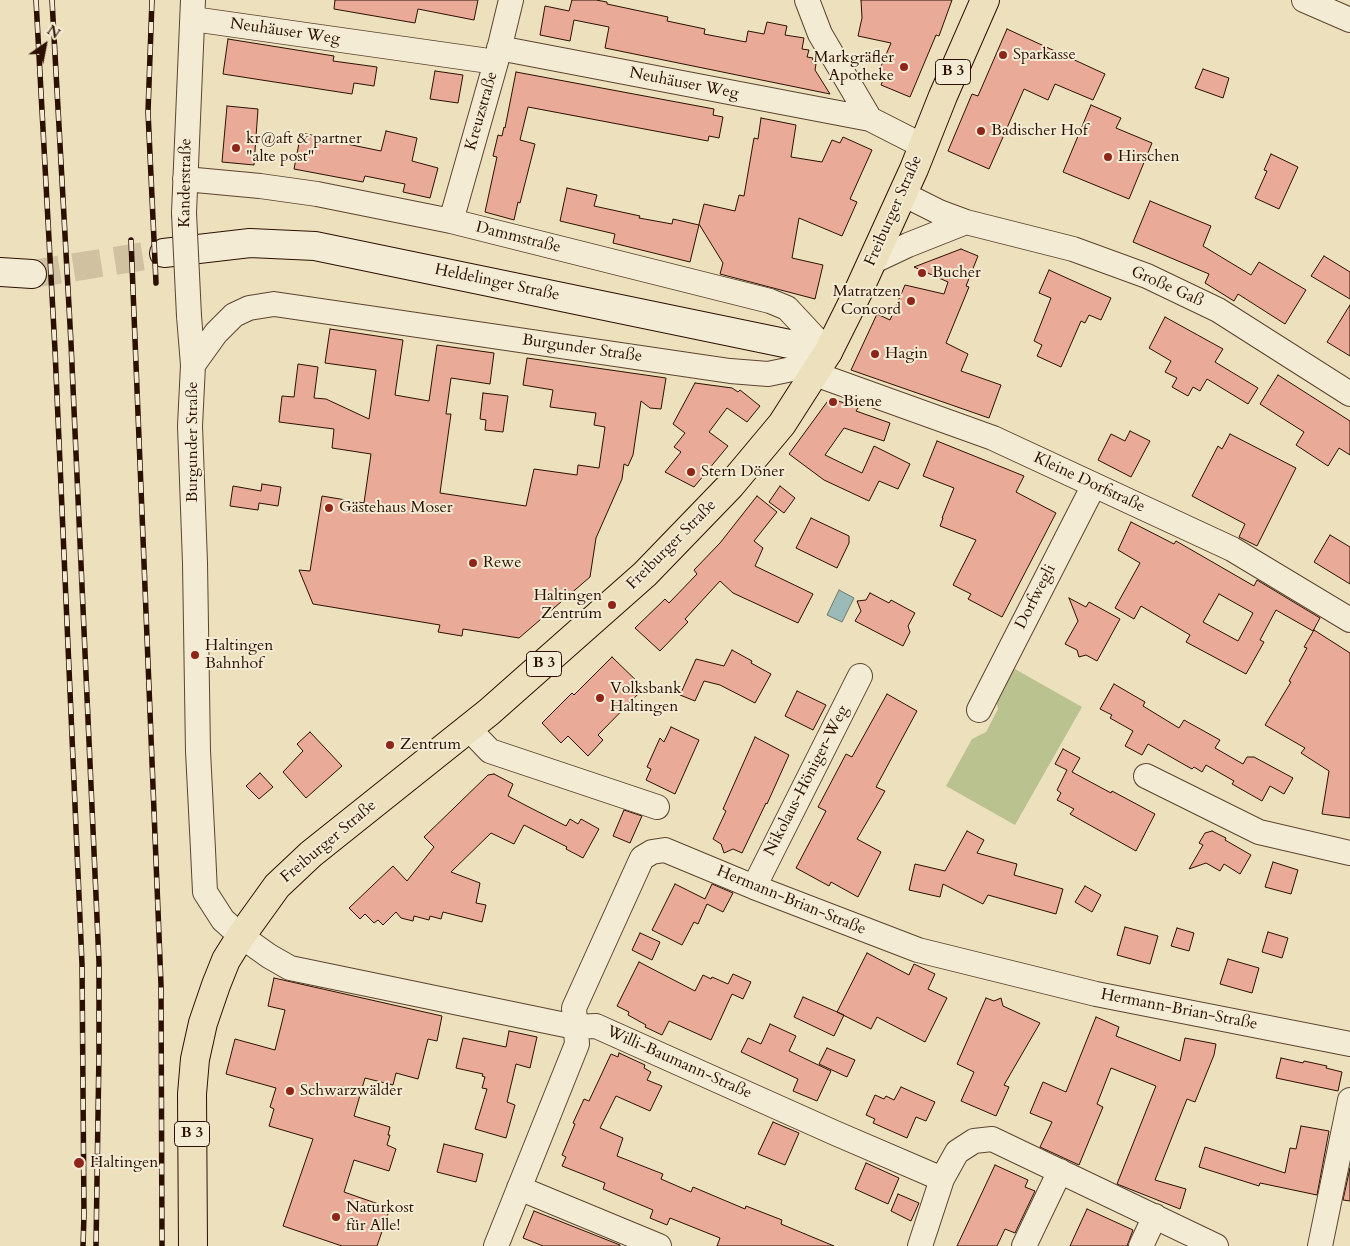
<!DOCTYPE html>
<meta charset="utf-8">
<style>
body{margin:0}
#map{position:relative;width:1350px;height:1246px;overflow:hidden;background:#ede0bd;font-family:Cardo,serif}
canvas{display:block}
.north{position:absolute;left:20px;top:20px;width:50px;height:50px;-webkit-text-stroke:4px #f3ebd4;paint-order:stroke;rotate:33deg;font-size:14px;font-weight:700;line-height:20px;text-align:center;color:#2b1000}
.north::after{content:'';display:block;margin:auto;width:18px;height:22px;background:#2b1000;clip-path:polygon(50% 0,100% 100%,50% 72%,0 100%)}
</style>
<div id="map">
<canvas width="1350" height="1246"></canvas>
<div class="north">N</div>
</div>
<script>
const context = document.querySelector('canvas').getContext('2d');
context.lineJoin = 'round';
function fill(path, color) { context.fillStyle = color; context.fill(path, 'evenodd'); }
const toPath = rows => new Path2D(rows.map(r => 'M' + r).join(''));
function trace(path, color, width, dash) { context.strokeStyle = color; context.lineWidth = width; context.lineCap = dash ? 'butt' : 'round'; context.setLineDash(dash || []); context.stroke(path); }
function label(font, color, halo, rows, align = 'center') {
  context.font = font + ' Cardo,serif'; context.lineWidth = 4; context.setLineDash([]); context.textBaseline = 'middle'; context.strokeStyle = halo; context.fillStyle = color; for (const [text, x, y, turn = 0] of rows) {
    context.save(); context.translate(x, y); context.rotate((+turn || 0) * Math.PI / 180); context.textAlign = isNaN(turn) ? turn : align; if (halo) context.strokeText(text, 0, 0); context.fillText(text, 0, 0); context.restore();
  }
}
fill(toPath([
 [1006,664,1082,707,1015,825,946,786,972,739,986,732,998,709,993,688]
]), '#bac28f');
const water = toPath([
 [839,590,854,598,842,622,827,615,839,590]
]);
fill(water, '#9abbb8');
trace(water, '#6e776e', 1);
const building = toPath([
 [335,0,478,0,474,20,418,9,415,23,334,9,335,0],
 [572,0,596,0,607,2,607,4,668,17,667,21,705,29,704,34,746,42,748,31,764,34,767,22,787,26,785,35,804,38,802,49,809,50,807,57,813,58,812,63,816,64,815,70,830,94,605,48,609,27,574,20,570,41,540,35,545,6,569,11,572,0],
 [861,0,952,0,939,36,936,35,910,97,881,85,886,73,879,71,891,43,858,36,862,18,861,0],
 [1007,29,1105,74,1093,100,1055,84,1048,100,1024,89,989,169,948,151,972,94,978,96,1007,29],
 [228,39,334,56,333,61,377,67,374,86,354,83,352,94,223,74,228,39],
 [1203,69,1229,78,1223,98,1195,88,1203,69],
 [435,71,463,75,458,103,430,99,435,71],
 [516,72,714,109,713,115,723,117,719,138,709,136,708,141,528,107,520,140,535,144,520,203,518,202,514,220,485,212,497,157,493,156,498,135,502,136,504,127,505,128,516,72],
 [1091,105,1121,118,1116,128,1152,143,1129,199,1063,172,1091,105],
 [227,106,258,109,254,165,222,162,227,106],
 [761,118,796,125,791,157,822,162,832,140,840,143,843,137,872,150,850,199,857,202,842,236,799,218,792,258,823,265,815,299,720,274,723,263,699,224,704,204,735,211,739,195,744,196,754,138,758,139,761,118],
 [386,131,417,138,412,161,438,168,430,198,403,192,405,184,365,176,363,182,294,169,301,133,342,141,342,143,381,151,386,131],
 [1271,154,1298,167,1279,209,1255,198,1267,171,1264,170,1271,154],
 [567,188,597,195,594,206,640,216,639,218,672,224,673,219,699,225,690,262,613,243,615,234,560,221,567,188],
 [1150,201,1211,226,1203,246,1251,275,1259,262,1306,290,1285,324,1238,294,1234,301,1205,283,1209,274,1133,242,1150,201],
 [961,249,978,256,966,286,969,287,946,343,968,354,961,371,1001,385,989,418,851,370,877,314,890,320,905,285,944,294,948,282,914,267,961,249],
 [1324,256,1350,272,1350,299,1311,276,1324,256],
 [1049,270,1111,298,1101,320,1089,315,1085,323,1081,321,1061,367,1037,356,1042,345,1034,341,1051,298,1039,293,1049,270],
 [1350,305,1350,356,1327,342,1350,305],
 [1165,317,1223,349,1215,362,1258,388,1248,404,1207,379,1200,391,1193,387,1188,396,1172,387,1177,378,1165,372,1171,361,1149,348,1165,317],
 [330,329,403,340,395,395,429,401,437,345,494,353,490,384,451,378,446,414,451,414,440,493,526,506,534,469,577,475,578,465,599,468,605,427,594,425,596,413,550,407,553,390,523,385,527,358,666,378,661,409,650,408,641,401,633,455,628,466,624,464,622,479,596,538,590,577,519,638,463,629,462,636,438,632,440,625,313,604,299,570,310,571,322,496,364,503,371,454,332,448,334,429,279,422,282,396,294,397,298,364,318,367,314,398,326,399,369,419,376,370,325,363,330,329],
 [1278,375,1350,421,1350,455,1339,448,1328,466,1296,445,1304,432,1260,404,1278,375],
 [695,383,732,388,738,392,740,390,760,406,747,422,727,408,709,432,728,446,694,487,665,472,681,452,674,447,685,433,673,424,695,383],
 [483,393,508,396,503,432,485,430,486,420,480,419,483,393],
 [830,398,858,408,856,411,890,423,884,441,844,428,825,455,862,473,874,446,910,464,898,489,879,481,869,501,824,480,789,454,830,398],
 [1130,431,1150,441,1131,477,1098,460,1111,434,1125,441,1130,431],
 [1230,434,1296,468,1257,546,1239,537,1245,524,1192,496,1218,446,1222,449,1230,434],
 [937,441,1024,476,1016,492,1056,513,1002,617,968,599,971,594,953,585,976,540,940,526,943,518,942,518,954,488,923,476,937,441],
 [262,484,281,487,278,506,259,503,258,510,230,506,233,486,261,491,262,484],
 [780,486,795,498,784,513,769,502,780,486],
 [757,496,777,512,754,541,763,548,755,566,813,594,798,623,733,593,720,581,685,619,688,622,660,651,635,628,665,599,669,603,697,574,694,570,720,543,757,496],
 [811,518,849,536,849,543,837,568,796,548,811,518],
 [1131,522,1174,544,1176,541,1254,586,1257,580,1320,618,1313,631,1276,610,1260,640,1264,642,1246,674,1186,642,1190,635,1141,606,1134,619,1115,608,1140,563,1118,550,1131,522],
 [1219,594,1253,613,1238,641,1203,622,1219,594],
 [1330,535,1350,547,1350,584,1314,562,1330,535],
 [870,593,889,603,891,600,915,613,908,626,910,632,903,646,855,621,861,611,857,601,866,600,870,593],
 [1069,598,1086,607,1089,602,1120,619,1097,661,1086,655,1079,657,1077,650,1065,644,1078,621,1069,598],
 [1314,630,1350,653,1350,818,1322,814,1329,771,1301,753,1305,748,1265,725,1291,682,1289,681,1307,648,1304,647,1314,630],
 [732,650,752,661,751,663,771,674,755,703,720,685,704,681,695,701,680,695,696,659,724,666,732,650],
 [612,657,644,688,598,735,603,740,588,756,568,736,561,743,542,723,572,693,574,695,612,657],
 [1114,684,1145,702,1143,706,1179,728,1184,720,1220,740,1215,748,1243,764,1247,757,1254,757,1293,778,1284,794,1270,786,1262,801,1232,784,1234,781,1206,765,1202,772,1194,767,1192,769,1148,744,1142,755,1125,746,1133,731,1110,718,1112,715,1100,709,1114,684],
 [797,691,826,705,813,730,785,716,797,691],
 [887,694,917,711,876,787,885,791,857,839,881,852,858,897,831,882,829,886,796,868,826,811,818,807,846,754,852,757,887,694],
 [671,727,699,740,675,794,646,780,651,769,647,767,660,738,664,742,671,727],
 [310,732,342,766,306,798,283,772,303,751,297,744,310,732],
 [755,737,789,755,767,804,766,803,742,853,733,849,724,853,721,844,713,839,726,811,723,809,755,737],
 [1063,749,1080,758,1072,772,1111,793,1112,791,1155,814,1136,851,1070,814,1074,809,1057,800,1061,793,1057,790,1067,770,1055,764,1063,749],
 [260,773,273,787,259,799,246,786,260,773],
 [494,774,513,784,508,796,523,804,566,826,570,819,578,824,581,819,599,829,583,858,566,849,567,847,524,825,514,844,491,833,451,872,480,883,476,903,486,905,482,922,443,912,441,919,430,916,429,920,414,916,413,921,401,918,396,912,383,925,378,920,374,923,365,914,360,919,349,908,393,866,407,881,434,847,424,837,488,775,494,774],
 [624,810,642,816,630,843,613,836,624,810],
 [967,831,984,840,977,853,1017,864,1014,875,1063,889,1056,914,988,895,983,904,943,884,940,897,909,890,915,864,945,871,967,831],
 [1212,831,1226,838,1225,840,1251,855,1240,874,1224,864,1220,871,1206,863,1189,869,1203,845,1199,843,1205,833,1212,831],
 [1273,862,1298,870,1291,894,1265,887,1273,862],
 [675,884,705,899,712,884,733,893,723,912,707,904,698,924,694,922,682,945,652,930,675,884],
 [1085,886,1101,895,1092,912,1075,902,1085,886],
 [1125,927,1158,936,1150,964,1117,955,1125,927],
 [1177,928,1194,933,1189,951,1171,946,1177,928],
 [1268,932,1288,938,1282,958,1262,952,1268,932],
 [640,933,660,942,652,960,632,950,640,933],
 [867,953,909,975,914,964,935,974,928,989,947,998,925,1042,877,1017,871,1029,837,1012,867,953],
 [1228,959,1259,968,1252,993,1220,984,1228,959],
 [639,962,695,991,703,975,711,979,712,977,728,984,733,974,751,982,743,999,732,994,711,1040,669,1021,662,1035,645,1027,646,1025,628,1015,629,1012,617,1006,639,962],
 [274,978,442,1016,437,1041,428,1039,418,1079,396,1073,393,1085,365,1078,354,1116,390,1127,388,1135,390,1135,387,1145,396,1149,389,1171,354,1160,344,1192,390,1208,377,1246,342,1246,283,1226,313,1139,269,1126,274,1109,270,1107,276,1088,226,1074,235,1039,275,1050,285,1010,268,1006,274,978],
 [803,997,844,1015,834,1036,794,1017,803,997],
 [986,998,994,1001,1001,998,1003,1006,1040,1023,1004,1085,1009,1087,996,1116,961,1101,974,1072,957,1064,986,998],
 [1096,1017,1119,1027,1116,1036,1180,1061,1185,1038,1216,1044,1214,1055,1195,1102,1187,1099,1155,1180,1186,1189,1180,1209,1117,1184,1156,1086,1111,1068,1097,1104,1103,1107,1079,1165,1040,1147,1052,1122,1030,1113,1043,1082,1066,1092,1096,1017],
 [770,1024,796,1036,789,1051,831,1071,817,1101,793,1091,798,1079,741,1052,748,1038,761,1044,770,1024],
 [509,1031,537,1037,530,1068,516,1064,507,1102,515,1105,506,1138,475,1129,487,1089,482,1088,485,1077,482,1076,483,1074,456,1068,463,1038,506,1047,509,1031],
 [827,1048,855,1060,847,1077,819,1064,827,1048],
 [619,1053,645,1065,644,1068,651,1072,647,1080,662,1086,650,1111,616,1096,600,1128,623,1138,617,1156,663,1174,661,1179,691,1192,693,1187,745,1209,746,1206,782,1220,781,1224,834,1246,717,1246,720,1238,670,1218,667,1225,650,1218,653,1210,603,1189,605,1183,562,1166,566,1157,562,1155,575,1124,573,1123,584,1099,589,1101,611,1054,618,1057,619,1053],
 [1281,1058,1303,1063,1304,1061,1327,1066,1326,1068,1342,1072,1338,1091,1276,1078,1281,1058],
 [901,1087,935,1102,926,1121,916,1117,907,1138,873,1123,875,1119,866,1115,875,1095,884,1099,886,1096,894,1100,901,1087],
 [773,1122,799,1133,785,1165,758,1154,773,1122],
 [1301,1126,1329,1131,1317,1195,1260,1183,1259,1186,1199,1167,1205,1147,1285,1173,1290,1148,1296,1149,1301,1126],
 [444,1144,483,1154,476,1182,437,1172,444,1144],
 [866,1163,899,1178,888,1204,855,1189,866,1163],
 [995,1165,1028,1180,1025,1187,1035,1191,1015,1233,1005,1229,997,1246,957,1246,995,1165],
 [1350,1168,1350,1201,1343,1200,1350,1168],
 [898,1194,919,1203,911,1221,891,1211,898,1194],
 [1087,1209,1133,1230,1127,1246,1070,1246,1087,1209],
 [534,1211,620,1245,620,1246,543,1246,523,1238,534,1211]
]);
fill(building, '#e9ab97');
trace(building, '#2b1000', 1);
trace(toPath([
 [32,274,164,253]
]), '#d0c1a1', 28, [28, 14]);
const street = toPath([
 [807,0,820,34,870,119,923,146],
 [1304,0,1350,20],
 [193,19,496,62],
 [499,48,870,119],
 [185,179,260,186,317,194,451,221,770,301,787,308,828,352,792,369,768,374,730,371,274,304,249,308,234,315,216,333,193,365],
 [903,194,939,212,966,222,1073,249,1147,276,1218,310,1350,394],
 [184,213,193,0],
 [451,221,496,62,511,0],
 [872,262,908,245,966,222],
 [189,316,193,365,190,426,195,563,198,751,203,850,205,892,223,920,241,936,269,956,290,968,575,1027,596,1026,835,1133,942,1179],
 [815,374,993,438,1232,549,1350,620],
 [979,710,1094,485],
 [469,729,490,751,657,807],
 [1146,776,1259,832,1350,853],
 [754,887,860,676],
 [519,1188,659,1246],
 [496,1246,577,1044,574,1008,642,858,652,852,665,850,754,887,918,950,1096,994,1350,1044],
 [920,1246,942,1179,957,1152,974,1141,992,1139,1216,1246],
 [1024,1246,1060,1171],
 [1141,1246,1155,1216],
 [1320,1246,1350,1100]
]);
const secondary = toPath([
 [164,253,250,243,315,246,828,352],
 [0,272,32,274]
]);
const primary = toPath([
 [193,1246,192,1094,195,1059,203,1023,216,985,226,960,241,936,277,886,311,854,489,712,645,574,731,485,782,424,828,352,858,292,914,169,943,96,985,0]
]);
trace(street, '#5c442f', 26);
trace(secondary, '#2b1000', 30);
trace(primary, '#2b1000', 30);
trace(street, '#f3ebd4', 24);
trace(secondary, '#f3ebd4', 28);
trace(primary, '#ede0bd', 28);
const rail = toPath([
 [36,0,55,350,82,964,84,1215,83,1246],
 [52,0,71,343,99,962,99,1052,96,1246],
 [152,0,148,112,156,283],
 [131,240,161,985,162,1246]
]);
trace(rail, '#2b1000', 5.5);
trace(rail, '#f3ebd4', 4, [11]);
const streetBridge = toPath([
 [184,213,189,316]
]);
trace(streetBridge, '#5c442f', 26, []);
trace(streetBridge, '#f3ebd4', 24);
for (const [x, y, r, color] of [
 [1003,55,5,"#8f2418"],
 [904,67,5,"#8f2418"],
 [981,131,5,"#8f2418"],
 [236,148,5,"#8f2418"],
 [1108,157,5,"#8f2418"],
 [922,273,5,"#8f2418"],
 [911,301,5,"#8f2418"],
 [875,354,5,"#8f2418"],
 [833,402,5,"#8f2418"],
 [691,472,5,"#8f2418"],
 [329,508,5,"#8f2418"],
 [473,563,5,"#8f2418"],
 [612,605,5,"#8f2418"],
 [195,655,5,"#8f2418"],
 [600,698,5,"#8f2418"],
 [390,745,5,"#8f2418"],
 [290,1091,5,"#8f2418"],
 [79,1163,6,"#8f2418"],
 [336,1217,5,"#8f2418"]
]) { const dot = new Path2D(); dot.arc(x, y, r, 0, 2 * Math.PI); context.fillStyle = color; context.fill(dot); trace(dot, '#f3ebd4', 2); }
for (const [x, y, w] of [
 [953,72,35],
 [544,664,35],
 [192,1134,35]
]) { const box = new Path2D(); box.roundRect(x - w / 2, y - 12.5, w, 25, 4); context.fillStyle = '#f3ebd4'; context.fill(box); trace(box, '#2b1000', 1); }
label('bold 15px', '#2b1000', null, [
 ["B 3",953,72],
 ["B 3",544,664],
 ["B 3",192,1134]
]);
label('16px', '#2b1000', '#f3ebd4', [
 ["Neuhäuser Weg",285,32,8],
 ["Neuhäuser Weg",684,84,11],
 ["Kreuzstraße",482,111,-74],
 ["Kanderstraße",186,183,-89],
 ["Freiburger Straße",894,211,-66],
 ["Dammstraße",518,238,14],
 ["Heldelinger Straße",497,283,12],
 ["Große Gaß",1167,287,24],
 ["Burgunder Straße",582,349,8],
 ["Burgunder Straße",193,442,-90],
 ["Kleine Dorfstraße",1089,483,25],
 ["Freiburger Straße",672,545,-45],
 ["Dorfwegli",1036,597,-63],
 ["Nikolaus-Höniger-Weg",807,781,-63],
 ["Freiburger Straße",329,842,-40],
 ["Hermann-Brian-Straße",791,901,22],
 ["Hermann-Brian-Straße",1179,1010,11],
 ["Willi-Baumann-Straße",679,1063,24]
]);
label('16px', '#2b1000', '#f3ebd4', [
 ["Sparkasse",1013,55],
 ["Markgräfler",894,58,"right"],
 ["Apotheke",894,76,"right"],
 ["Badischer Hof",991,131],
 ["kr@aft & partner",246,139],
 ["\"alte post\"",246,157],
 ["Hirschen",1118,157],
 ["Bucher",932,273],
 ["Matratzen",901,292,"right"],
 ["Concord",901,310,"right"],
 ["Hagin",885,354],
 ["Biene",843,402],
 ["Stern Döner",701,472],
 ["Gästehaus Moser",339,508],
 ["Rewe",483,563],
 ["Haltingen",602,596,"right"],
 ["Zentrum",602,614,"right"],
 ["Haltingen",205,646],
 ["Bahnhof",205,664],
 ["Volksbank",610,689],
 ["Haltingen",610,707],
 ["Zentrum",400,745],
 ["Schwarzwälder",300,1091],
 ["Haltingen",90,1163],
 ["Naturkost",346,1208],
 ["für Alle!",346,1226]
], 'left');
</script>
